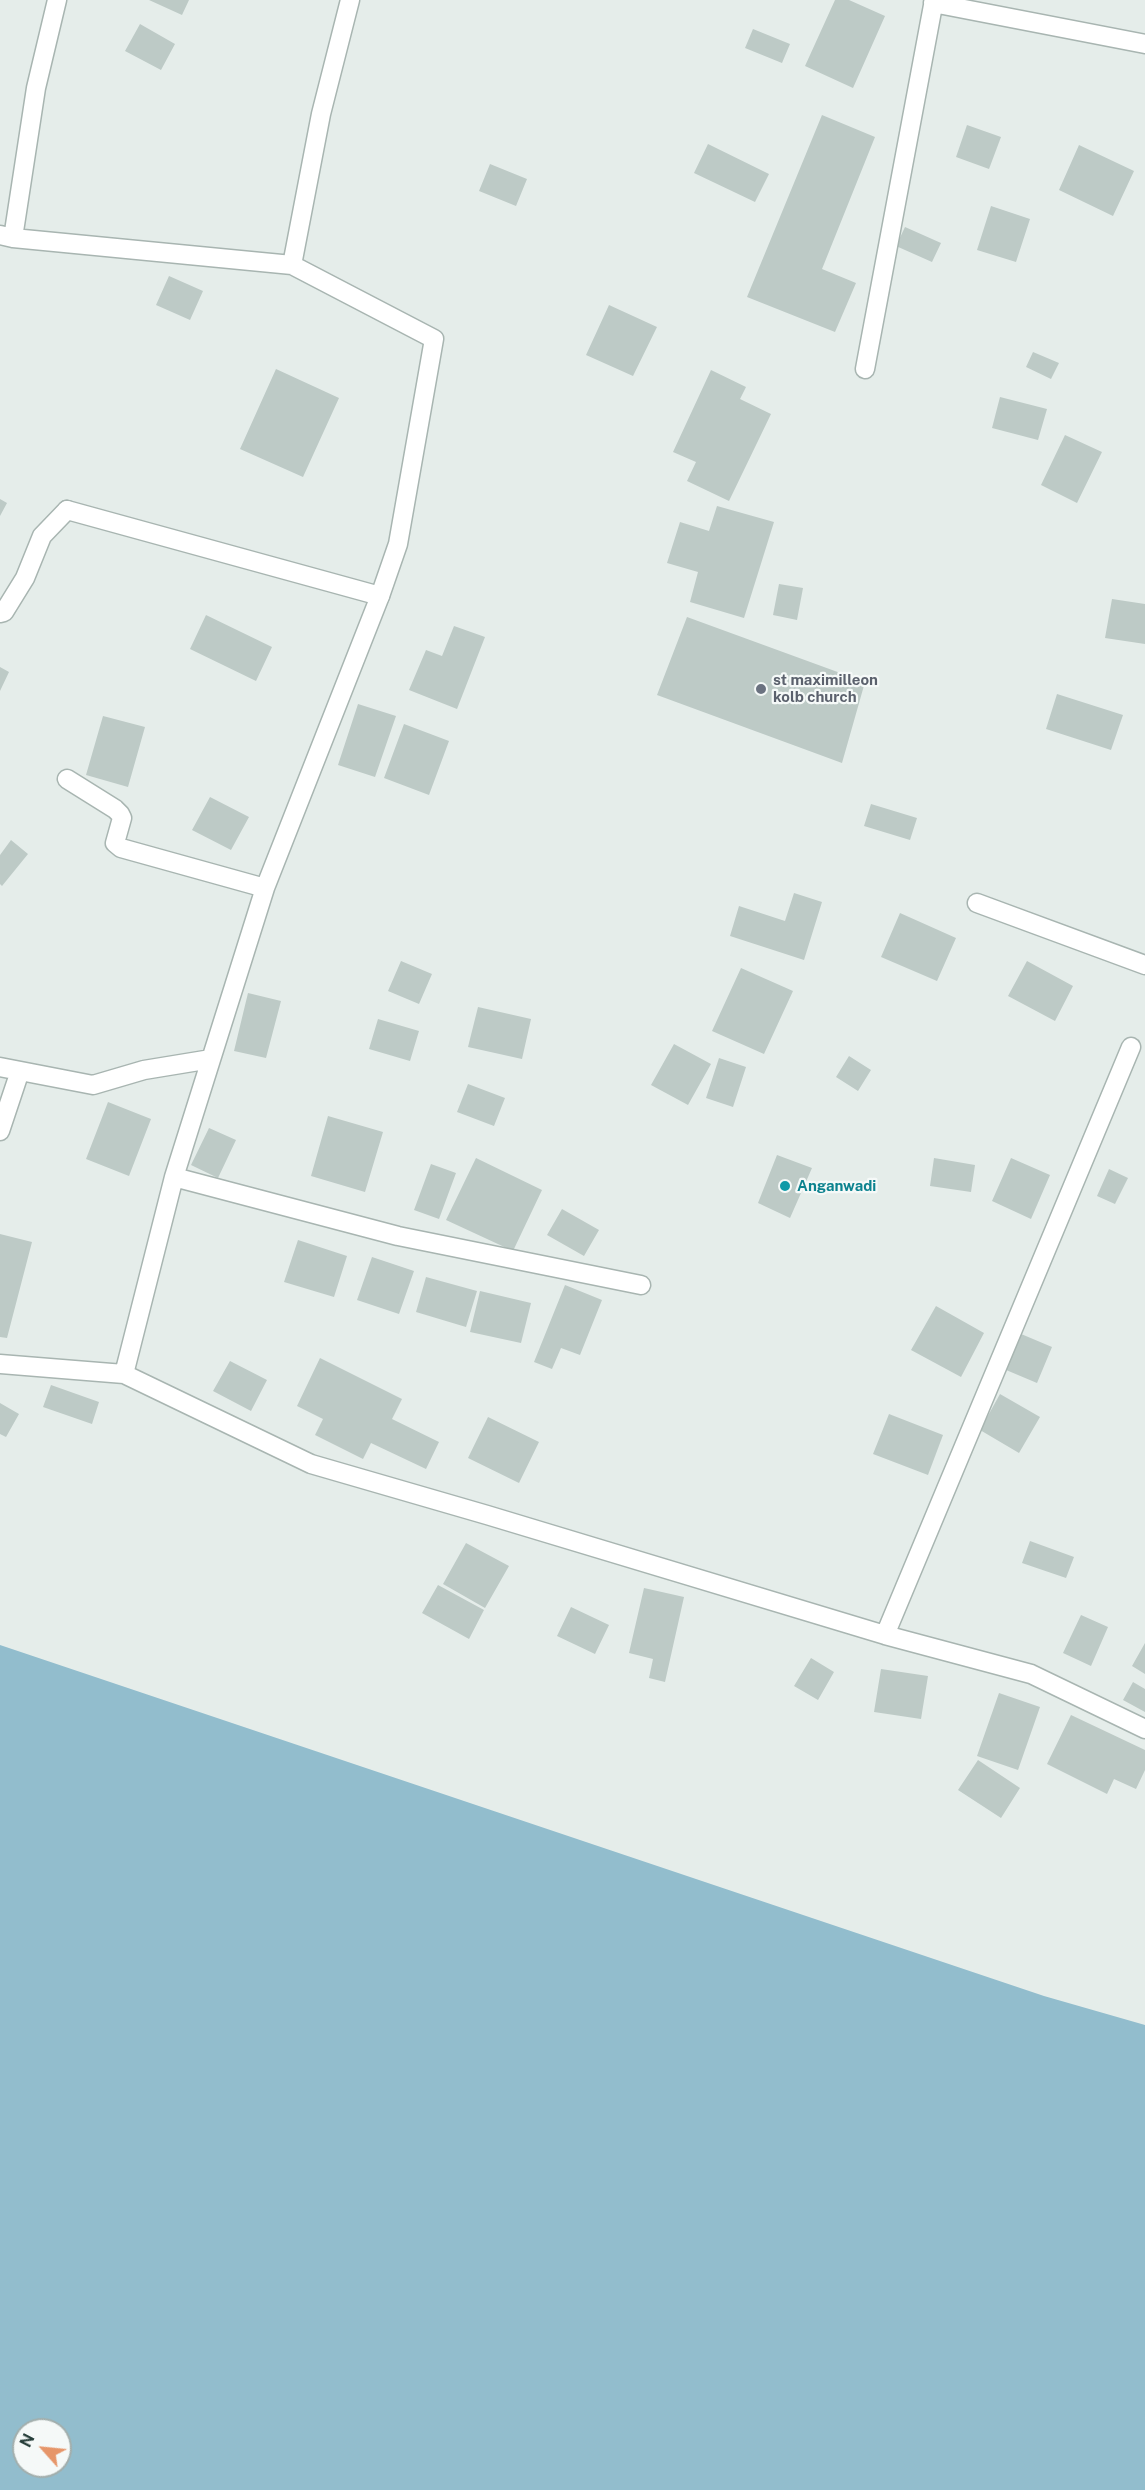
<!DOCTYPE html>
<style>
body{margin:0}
#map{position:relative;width:1145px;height:2490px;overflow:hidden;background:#e5edea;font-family:"Public Sans",sans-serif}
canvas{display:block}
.north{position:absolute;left:12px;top:2418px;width:60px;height:60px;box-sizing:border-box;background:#f5f9f8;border:2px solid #a2aeac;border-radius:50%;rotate:297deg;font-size:16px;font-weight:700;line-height:24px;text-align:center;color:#253d39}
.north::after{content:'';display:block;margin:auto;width:21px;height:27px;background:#e6966a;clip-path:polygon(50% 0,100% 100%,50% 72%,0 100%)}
</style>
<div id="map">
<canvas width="1145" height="2490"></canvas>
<div class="north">N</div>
</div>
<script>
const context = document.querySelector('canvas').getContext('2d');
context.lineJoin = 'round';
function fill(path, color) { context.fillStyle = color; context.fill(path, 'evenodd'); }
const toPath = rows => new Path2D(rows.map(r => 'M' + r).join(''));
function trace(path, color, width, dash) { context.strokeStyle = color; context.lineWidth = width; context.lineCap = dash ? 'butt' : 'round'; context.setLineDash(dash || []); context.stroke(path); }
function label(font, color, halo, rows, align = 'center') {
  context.font = font + ' "Public Sans",sans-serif'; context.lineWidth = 4.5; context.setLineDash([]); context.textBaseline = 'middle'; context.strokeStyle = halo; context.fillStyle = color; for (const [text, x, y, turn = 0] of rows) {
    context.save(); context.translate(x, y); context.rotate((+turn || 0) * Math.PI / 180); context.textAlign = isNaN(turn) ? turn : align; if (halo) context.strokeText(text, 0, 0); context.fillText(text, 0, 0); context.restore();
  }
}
fill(toPath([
 [0,1645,1044,1996,1145,2025,1145,2490,0,2490],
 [24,2430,60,2430,60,2466,24,2466]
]), '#92bdcd');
fill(toPath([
 [149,0,189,0,182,15],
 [835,0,849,0,885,16,853,88,805,66],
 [140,24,175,44,161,70,125,51],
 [753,29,790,44,782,63,745,48],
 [822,115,875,137,822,269,856,283,835,332,747,297],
 [967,125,1001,137,989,169,956,157],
 [708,144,769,174,755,202,694,173],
 [1079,145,1134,171,1113,216,1059,190],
 [490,164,527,179,516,206,479,191],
 [991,206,1030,219,1016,262,977,250],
 [905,227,941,243,932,262,896,246],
 [169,276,203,291,190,320,156,305],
 [609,305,657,327,633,376,586,355],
 [1033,352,1059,363,1051,379,1026,367],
 [276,369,339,398,303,477,240,449],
 [711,370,746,387,740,399,771,414,729,501,687,481,696,462,673,452],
 [1000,397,1047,409,1038,440,992,428],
 [1065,435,1102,452,1077,503,1041,485],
 [0,499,7,503,0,516],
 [717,506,774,522,744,618,690,602,698,572,667,563,680,522,709,531],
 [779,584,803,588,797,620,773,615],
 [1112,599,1145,604,1145,644,1105,638],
 [206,615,272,647,256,681,190,649],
 [687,617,865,682,842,763,657,695],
 [454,626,485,637,457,709,409,690,426,650,442,656],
 [0,667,9,672,0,691],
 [1057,694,1123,715,1111,750,1046,729],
 [358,704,396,716,375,777,338,765],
 [103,716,145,727,128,787,86,775],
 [404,724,449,741,429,795,384,778],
 [210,797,249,817,231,850,192,830],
 [871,804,917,818,910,840,864,826],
 [11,840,28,854,2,886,0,884,0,855],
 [794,893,822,902,804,960,730,936,739,906,785,921],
 [900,913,956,938,937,981,881,957],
 [401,961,432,974,419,1004,388,991],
 [1027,961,1073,986,1055,1021,1008,996],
 [741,968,793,991,764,1054,712,1031],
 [248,993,281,1001,266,1058,234,1051],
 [478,1007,531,1019,522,1059,468,1047],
 [378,1019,419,1031,410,1061,369,1049],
 [674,1044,711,1064,688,1105,651,1085],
 [849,1056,871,1070,858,1091,836,1077],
 [719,1058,746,1067,733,1107,706,1098],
 [468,1084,505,1098,494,1126,457,1112],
 [108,1102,151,1119,129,1176,86,1159],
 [328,1116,383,1132,365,1192,311,1176],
 [209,1128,236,1140,218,1178,191,1165],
 [777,1155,812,1168,790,1218,758,1203],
 [476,1158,542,1190,513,1251,446,1220],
 [934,1158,975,1165,971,1192,930,1186],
 [1011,1158,1050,1175,1031,1219,992,1201],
 [431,1164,456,1173,439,1219,414,1210],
 [1109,1169,1128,1178,1115,1204,1097,1196],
 [562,1209,599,1230,584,1256,547,1235],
 [0,1234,32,1242,7,1338,0,1337],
 [298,1240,347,1256,334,1297,284,1282],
 [372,1257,414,1271,399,1314,357,1300],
 [426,1277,477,1291,466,1327,416,1312],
 [565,1285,602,1300,580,1355,561,1348,552,1369,534,1362],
 [480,1291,531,1303,521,1343,470,1332],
 [936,1306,984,1333,961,1377,911,1350],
 [1014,1331,1052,1347,1037,1383,999,1367],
 [320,1358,402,1399,392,1419,439,1442,426,1469,371,1443,363,1459,315,1435,323,1419,297,1406],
 [230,1361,267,1380,251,1411,213,1391],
 [51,1385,99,1402,92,1424,43,1407],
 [1000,1394,1040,1417,1019,1453,980,1430],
 [0,1403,19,1414,6,1437,0,1434],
 [889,1414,943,1435,928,1475,873,1454],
 [488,1417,539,1442,519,1483,468,1458],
 [1030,1541,1074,1557,1066,1578,1022,1563],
 [466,1543,509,1566,485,1608,443,1584],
 [438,1585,484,1610,469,1639,422,1613],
 [644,1588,684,1597,665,1682,649,1678,653,1659,629,1653],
 [571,1607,609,1625,595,1654,557,1636],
 [1081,1615,1108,1627,1091,1666,1063,1653],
 [1145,1643,1145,1674,1132,1666],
 [811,1658,834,1672,818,1700,794,1686],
 [881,1669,928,1676,921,1719,874,1712],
 [1133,1682,1145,1689,1145,1712,1123,1700],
 [999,1693,1040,1707,1018,1770,977,1756],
 [1071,1715,1145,1750,1145,1770,1136,1789,1114,1779,1107,1794,1047,1764],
 [978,1760,1020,1788,1001,1818,958,1790]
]), '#bdcac6');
const service = toPath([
 [67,510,380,596]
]);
const minor = toPath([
 [350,0,321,114,292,265,434,339,398,544,380,596,265,888,174,1177,124,1374,311,1464,487,1515,885,1635,1031,1674,1145,1729],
 [933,3,1145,44],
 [0,235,13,238,292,265],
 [13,238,36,88,57,0],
 [865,369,934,0],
 [0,613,4,612,25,578,42,536,67,510],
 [67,779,115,809,120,814,122,818,115,843,121,848,265,888],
 [977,903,1145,965],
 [0,1067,93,1085,144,1070,211,1059],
 [0,1131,20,1071],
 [174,1177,398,1236,641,1285],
 [0,1364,124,1374],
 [885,1635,1131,1047]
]);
trace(service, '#a8b5b1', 21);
trace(minor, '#a8b5b1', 21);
trace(service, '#fff', 18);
trace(minor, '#fff', 18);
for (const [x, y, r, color] of [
 [761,689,6,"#6b7280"],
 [785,1186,6,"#0f9aa8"]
]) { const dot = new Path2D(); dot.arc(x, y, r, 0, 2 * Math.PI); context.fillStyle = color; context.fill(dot); trace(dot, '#f5f9f8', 2); }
label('bold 15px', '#5b616d', '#f5f9f8', [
 ["st maximilleon",773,680],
 ["kolb church",773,697]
], 'left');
label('bold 15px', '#0d838f', '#f5f9f8', [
 ["Anganwadi",797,1186]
], 'left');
</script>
